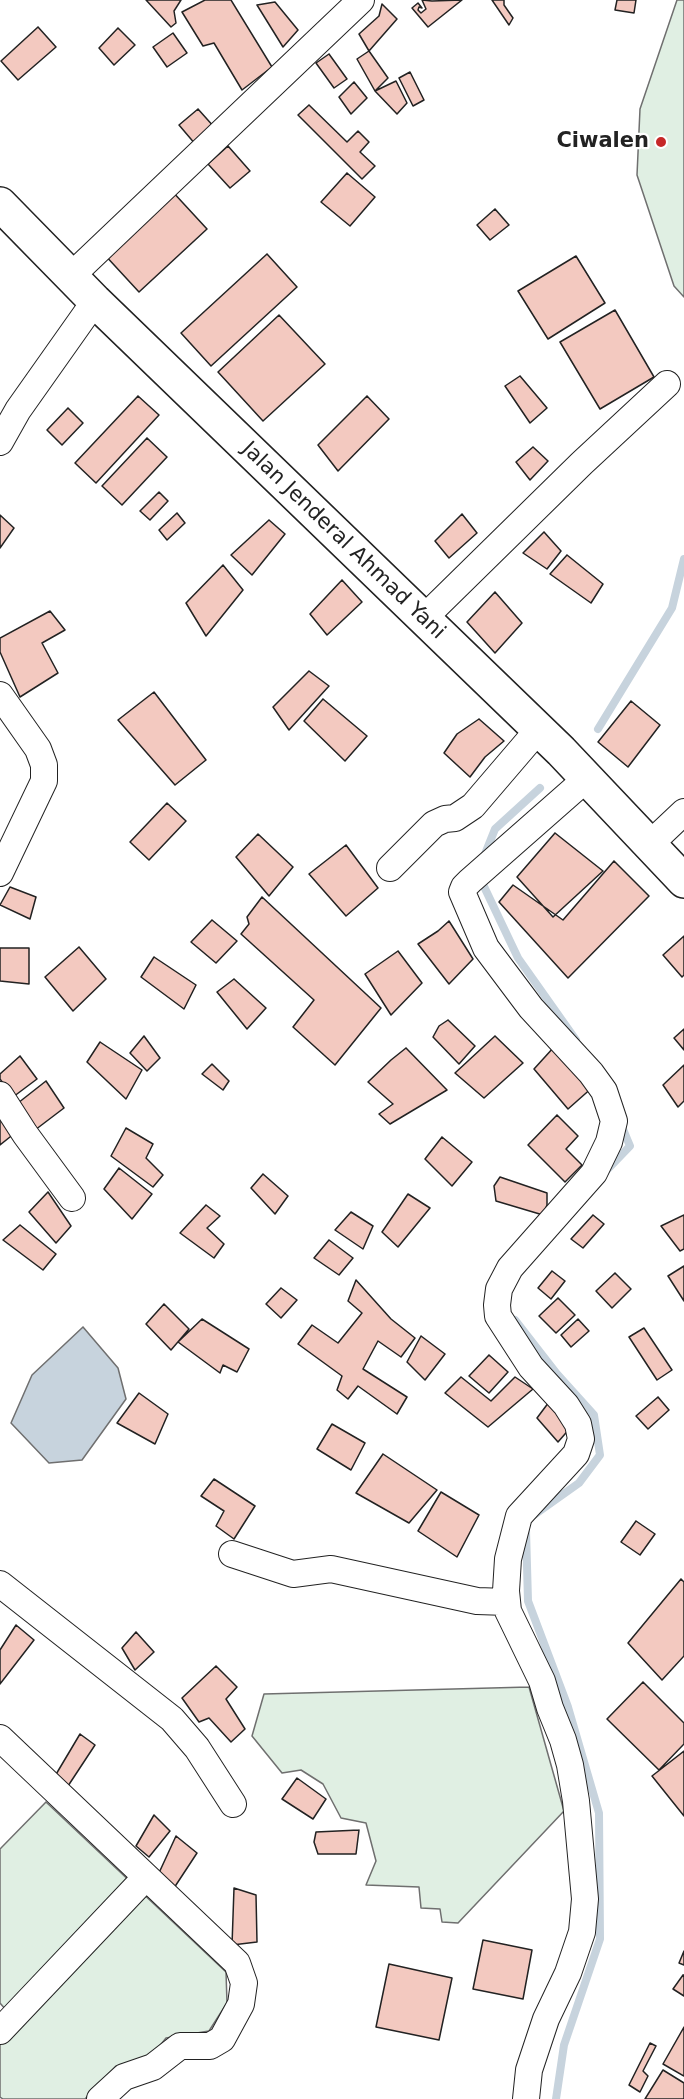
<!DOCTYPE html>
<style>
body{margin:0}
canvas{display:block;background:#fff}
</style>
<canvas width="684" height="2099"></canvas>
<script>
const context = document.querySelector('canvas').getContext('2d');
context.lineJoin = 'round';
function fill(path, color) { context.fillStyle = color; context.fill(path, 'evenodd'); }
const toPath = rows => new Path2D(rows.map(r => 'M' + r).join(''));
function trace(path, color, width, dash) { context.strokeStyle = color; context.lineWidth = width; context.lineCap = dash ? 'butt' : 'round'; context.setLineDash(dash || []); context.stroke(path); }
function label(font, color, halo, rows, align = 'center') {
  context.font = font + ' "DejaVu Sans",sans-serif'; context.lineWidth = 4.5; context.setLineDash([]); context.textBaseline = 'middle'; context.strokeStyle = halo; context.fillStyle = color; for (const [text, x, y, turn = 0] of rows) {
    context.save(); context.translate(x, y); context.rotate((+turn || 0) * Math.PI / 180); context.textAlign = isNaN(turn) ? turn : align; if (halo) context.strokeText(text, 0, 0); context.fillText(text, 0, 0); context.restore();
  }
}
const green = toPath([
 [677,0,684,0,684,297,674,286,637,175,640,109,677,0],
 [529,1687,564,1811,458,1923,442,1922,440,1909,421,1908,419,1887,366,1885,376,1861,366,1823,341,1818,323,1784,301,1770,282,1773,252,1736,264,1694,529,1687],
 [46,1802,226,1972,227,2003,209,2031,166,2038,151,2057,116,2066,85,2099,3,2099,0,2097,0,2019,6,2010,0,2003,0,1849,46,1802]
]);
fill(green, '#e0efe3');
trace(green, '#6f6f6f', 1.5);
const water = toPath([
 [83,1327,118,1368,126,1399,82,1460,49,1463,11,1423,32,1375,83,1327]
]);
fill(water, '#c7d3dd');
trace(water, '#6f6f6f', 1.5);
trace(toPath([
 [598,729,672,608,684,559],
 [483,859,495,829,540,788],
 [479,876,518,958,576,1040],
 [605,1172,630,1146,620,1122],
 [515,1320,557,1374,594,1415,600,1455,579,1483,534,1515],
 [526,1530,528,1601,568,1707,599,1813,600,1939,564,2045,556,2099]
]), '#c7d3dd', 8);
const building = toPath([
 [146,0,181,0,174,11,176,23,171,27,146,0],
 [205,0,231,0,272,67,242,90,214,43,203,46,182,12,205,0],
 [422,0,432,1,462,0,428,27,412,8,418,3,422,8,419,7,418,10,421,13,426,9,422,0],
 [492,0,504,0,504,5,513,18,509,25,492,0],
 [617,0,636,0,634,13,615,10,617,0],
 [275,2,298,30,283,47,257,5,275,2],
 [382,4,397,19,369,51,359,34,379,16,382,4],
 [38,27,56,47,18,80,1,61,38,27],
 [118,28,135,45,114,65,99,48,118,28],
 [173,33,187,53,167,67,153,47,173,33],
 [369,51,388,78,375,91,357,59,369,51],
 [329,54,347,79,334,88,316,63,329,54],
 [410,72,424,100,413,106,399,78,410,72],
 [396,81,407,103,397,114,375,91,396,81],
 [354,82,367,98,351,114,339,97,354,82],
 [309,105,347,142,358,131,369,142,360,152,375,166,362,179,298,115,309,105],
 [198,109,215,128,196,145,179,125,198,109],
 [228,146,250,171,230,188,208,164,228,146],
 [347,173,375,197,350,226,321,202,347,173],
 [171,190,207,229,139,292,103,253,171,190],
 [495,209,509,225,490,240,477,225,495,209],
 [267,254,297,287,211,366,181,333,267,254],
 [576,256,605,303,548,339,518,291,576,256],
 [615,310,654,377,600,409,560,342,615,310],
 [279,315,325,364,263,421,218,372,279,315],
 [520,376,547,408,530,423,505,386,520,376],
 [138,396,159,415,96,483,75,463,138,396],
 [367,396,389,419,338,471,318,445,367,396],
 [68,408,83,423,62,445,47,430,68,408],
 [147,438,167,457,122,505,102,486,147,438],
 [533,447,548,461,530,480,516,462,533,447],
 [159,492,168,501,150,520,140,511,159,492],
 [177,513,185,523,167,540,159,530,177,513],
 [462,514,477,533,449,558,435,541,462,514],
 [0,515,14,528,0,548,0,515],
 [269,520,285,534,252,575,231,555,269,520],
 [544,532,561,551,547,569,523,553,544,532],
 [567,555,603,584,591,603,550,574,567,555],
 [223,565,243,590,206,636,186,603,223,565],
 [342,580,362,602,327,635,310,614,342,580],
 [495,592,522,623,495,653,467,622,495,592],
 [50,611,65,630,42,643,58,673,20,697,0,652,0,638,50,611],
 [309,671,329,686,289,730,273,707,309,671],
 [154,692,206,760,175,785,118,720,154,692],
 [323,699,367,736,345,761,304,721,323,699],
 [631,701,660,725,628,767,598,742,631,701],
 [479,719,504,741,485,757,470,777,444,753,457,734,479,719],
 [167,803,186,821,149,860,130,842,167,803],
 [555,833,603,871,553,917,517,877,555,833],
 [258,834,293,867,269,896,236,857,258,834],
 [346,845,378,888,346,916,309,874,346,845],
 [614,861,649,896,568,978,499,902,513,885,563,920,614,861],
 [10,887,36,897,30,919,0,905,10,887],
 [262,897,381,1008,335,1065,293,1027,314,1000,241,934,249,924,247,917,262,897],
 [212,920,237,941,216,963,191,942,212,920],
 [449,921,473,959,449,984,418,944,438,931,449,921],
 [684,936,684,975,682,977,663,955,684,936],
 [79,947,106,979,73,1011,45,977,79,947],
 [0,948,29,948,29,984,0,981,0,948],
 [398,951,422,983,391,1015,365,974,398,951],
 [154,957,196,985,184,1009,141,977,154,957],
 [234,979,266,1008,247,1029,217,992,234,979],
 [448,1020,475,1046,459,1064,433,1037,439,1026,448,1020],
 [684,1029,684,1050,674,1038,684,1029],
 [144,1036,160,1058,147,1071,130,1053,144,1036],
 [495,1036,523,1063,484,1098,455,1073,495,1036],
 [100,1042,142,1070,126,1099,87,1062,100,1042],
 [554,1047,594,1086,568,1109,534,1069,554,1047],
 [406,1048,447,1090,390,1124,379,1114,393,1104,368,1082,391,1060,406,1048],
 [20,1056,37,1079,13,1097,0,1079,0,1074,20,1056],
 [212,1064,229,1081,223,1090,202,1074,212,1064],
 [684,1065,684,1101,678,1107,663,1085,684,1065],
 [46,1081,64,1108,35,1130,18,1103,46,1081],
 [0,1111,15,1133,0,1145,0,1111],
 [557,1115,578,1136,566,1149,582,1165,565,1182,528,1145,557,1115],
 [126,1128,153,1144,146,1158,163,1175,153,1187,111,1156,126,1128],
 [442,1137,472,1162,452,1186,425,1159,442,1137],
 [119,1168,152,1194,132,1219,104,1189,119,1168],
 [263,1174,288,1196,275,1214,251,1188,263,1174],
 [500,1177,547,1193,547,1205,543,1215,496,1201,494,1186,500,1177],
 [48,1192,71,1226,56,1243,29,1212,48,1192],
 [408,1194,430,1208,398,1247,382,1232,408,1194],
 [206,1205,220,1216,207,1228,224,1244,214,1258,180,1233,206,1205],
 [351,1212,373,1226,363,1249,335,1230,351,1212],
 [593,1215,604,1224,583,1248,571,1239,593,1215],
 [684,1215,684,1249,680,1251,661,1226,684,1215],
 [20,1225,56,1254,43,1270,3,1240,20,1225],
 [329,1240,353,1258,339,1275,314,1258,329,1240],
 [684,1266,684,1301,668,1276,684,1266],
 [552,1271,565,1281,551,1299,538,1288,552,1271],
 [615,1273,631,1289,612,1308,596,1291,615,1273],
 [356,1280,391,1319,415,1338,401,1357,378,1341,363,1369,407,1397,397,1414,358,1386,348,1399,337,1390,342,1376,298,1344,312,1325,338,1343,362,1313,348,1301,356,1280],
 [281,1288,297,1300,281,1318,266,1304,281,1288],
 [558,1298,575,1315,556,1333,539,1316,558,1298],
 [164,1304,189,1329,171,1350,146,1324,164,1304],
 [202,1319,249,1349,237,1372,223,1365,220,1373,178,1342,202,1319],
 [578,1319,589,1331,571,1347,561,1335,578,1319],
 [644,1328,672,1370,657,1380,629,1337,644,1328],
 [421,1336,445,1354,425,1380,407,1362,421,1336],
 [489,1355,508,1372,489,1393,469,1376,489,1355],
 [461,1377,491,1401,515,1377,533,1389,488,1427,445,1393,461,1377],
 [139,1393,168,1414,155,1444,117,1423,139,1393],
 [658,1397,669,1410,648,1429,636,1416,658,1397],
 [549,1402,572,1426,558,1442,537,1418,549,1402],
 [332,1424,365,1443,351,1470,317,1449,332,1424],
 [383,1454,437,1490,409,1523,356,1493,383,1454],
 [214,1479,255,1506,234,1539,216,1526,224,1511,201,1496,214,1479],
 [441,1492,479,1515,457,1557,418,1531,441,1492],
 [636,1521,655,1534,640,1555,621,1542,636,1521],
 [681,1579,684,1582,684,1656,662,1680,628,1643,681,1579],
 [16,1625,34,1640,0,1684,0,1650,16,1625],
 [136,1632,154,1652,135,1670,122,1648,136,1632],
 [216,1666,237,1687,226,1699,245,1729,231,1742,209,1718,199,1722,182,1698,216,1666],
 [643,1682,684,1723,684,1744,659,1770,607,1719,643,1682],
 [80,1734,95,1745,68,1786,55,1776,80,1734],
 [684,1751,684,1816,652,1776,684,1751],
 [297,1778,326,1799,313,1819,282,1799,297,1778],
 [154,1815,170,1831,149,1857,136,1846,154,1815],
 [359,1830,356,1854,318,1854,314,1842,316,1832,359,1830],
 [176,1836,197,1853,174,1888,158,1875,176,1836],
 [234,1888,256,1895,257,1942,232,1945,234,1888],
 [483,1940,532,1950,523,1999,473,1989,483,1940],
 [684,1951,684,1965,679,1963,684,1951],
 [389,1964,452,1978,439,2040,376,2027,389,1964],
 [683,1975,684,1975,684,1996,673,1989,683,1975],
 [684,2027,684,2076,663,2064,684,2027],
 [650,2043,656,2046,643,2071,648,2076,640,2092,629,2085,650,2043],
 [663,2070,684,2083,684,2099,645,2099,663,2070]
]);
fill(building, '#f3c9c0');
trace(building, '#222', 1.5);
const street = toPath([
 [71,276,361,0],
 [0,442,18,410,95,301],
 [423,619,582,463,667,384],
 [0,695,38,749,44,765,44,781,0,873],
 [649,845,684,812],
 [390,868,434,824,445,819,455,818,473,806,538,730],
 [0,1095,25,1134,72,1198],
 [232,1554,293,1574,331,1569,477,1601,507,1602],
 [0,1584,172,1719,197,1748,233,1804],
 [0,1738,237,1963,244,1983,241,2004,222,2039,210,2046,180,2046,153,2067,124,2077,100,2099],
 [0,2031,146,1877],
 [526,2099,529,2070,546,2019,568,1973,582,1932,585,1899,576,1801,570,1765,563,1740,550,1708,542,1681,508,1611,506,1591,508,1559,519,1516,576,1454,581,1439,578,1424,566,1405,531,1367,498,1316,497,1305,499,1289,510,1268,594,1173,609,1142,614,1121,604,1091,591,1073,531,1008,486,948,462,892,464,887,470,881,586,779]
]);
const secondary = toPath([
 [0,204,95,301,561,751,684,881]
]);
trace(street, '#222', 28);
trace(secondary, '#222', 36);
trace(street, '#fff', 26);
trace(secondary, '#fff', 33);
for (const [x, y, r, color] of [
 [661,142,6,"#c62828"]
]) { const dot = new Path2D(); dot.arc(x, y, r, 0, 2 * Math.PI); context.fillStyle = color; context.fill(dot); trace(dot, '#fff', 2); }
label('bold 21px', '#222', '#fff', [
 ["Ciwalen",649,142]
], 'right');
label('21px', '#222', '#fff', [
 ["Jalan Jenderal Ahmad Yani",343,541,44]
]);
</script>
